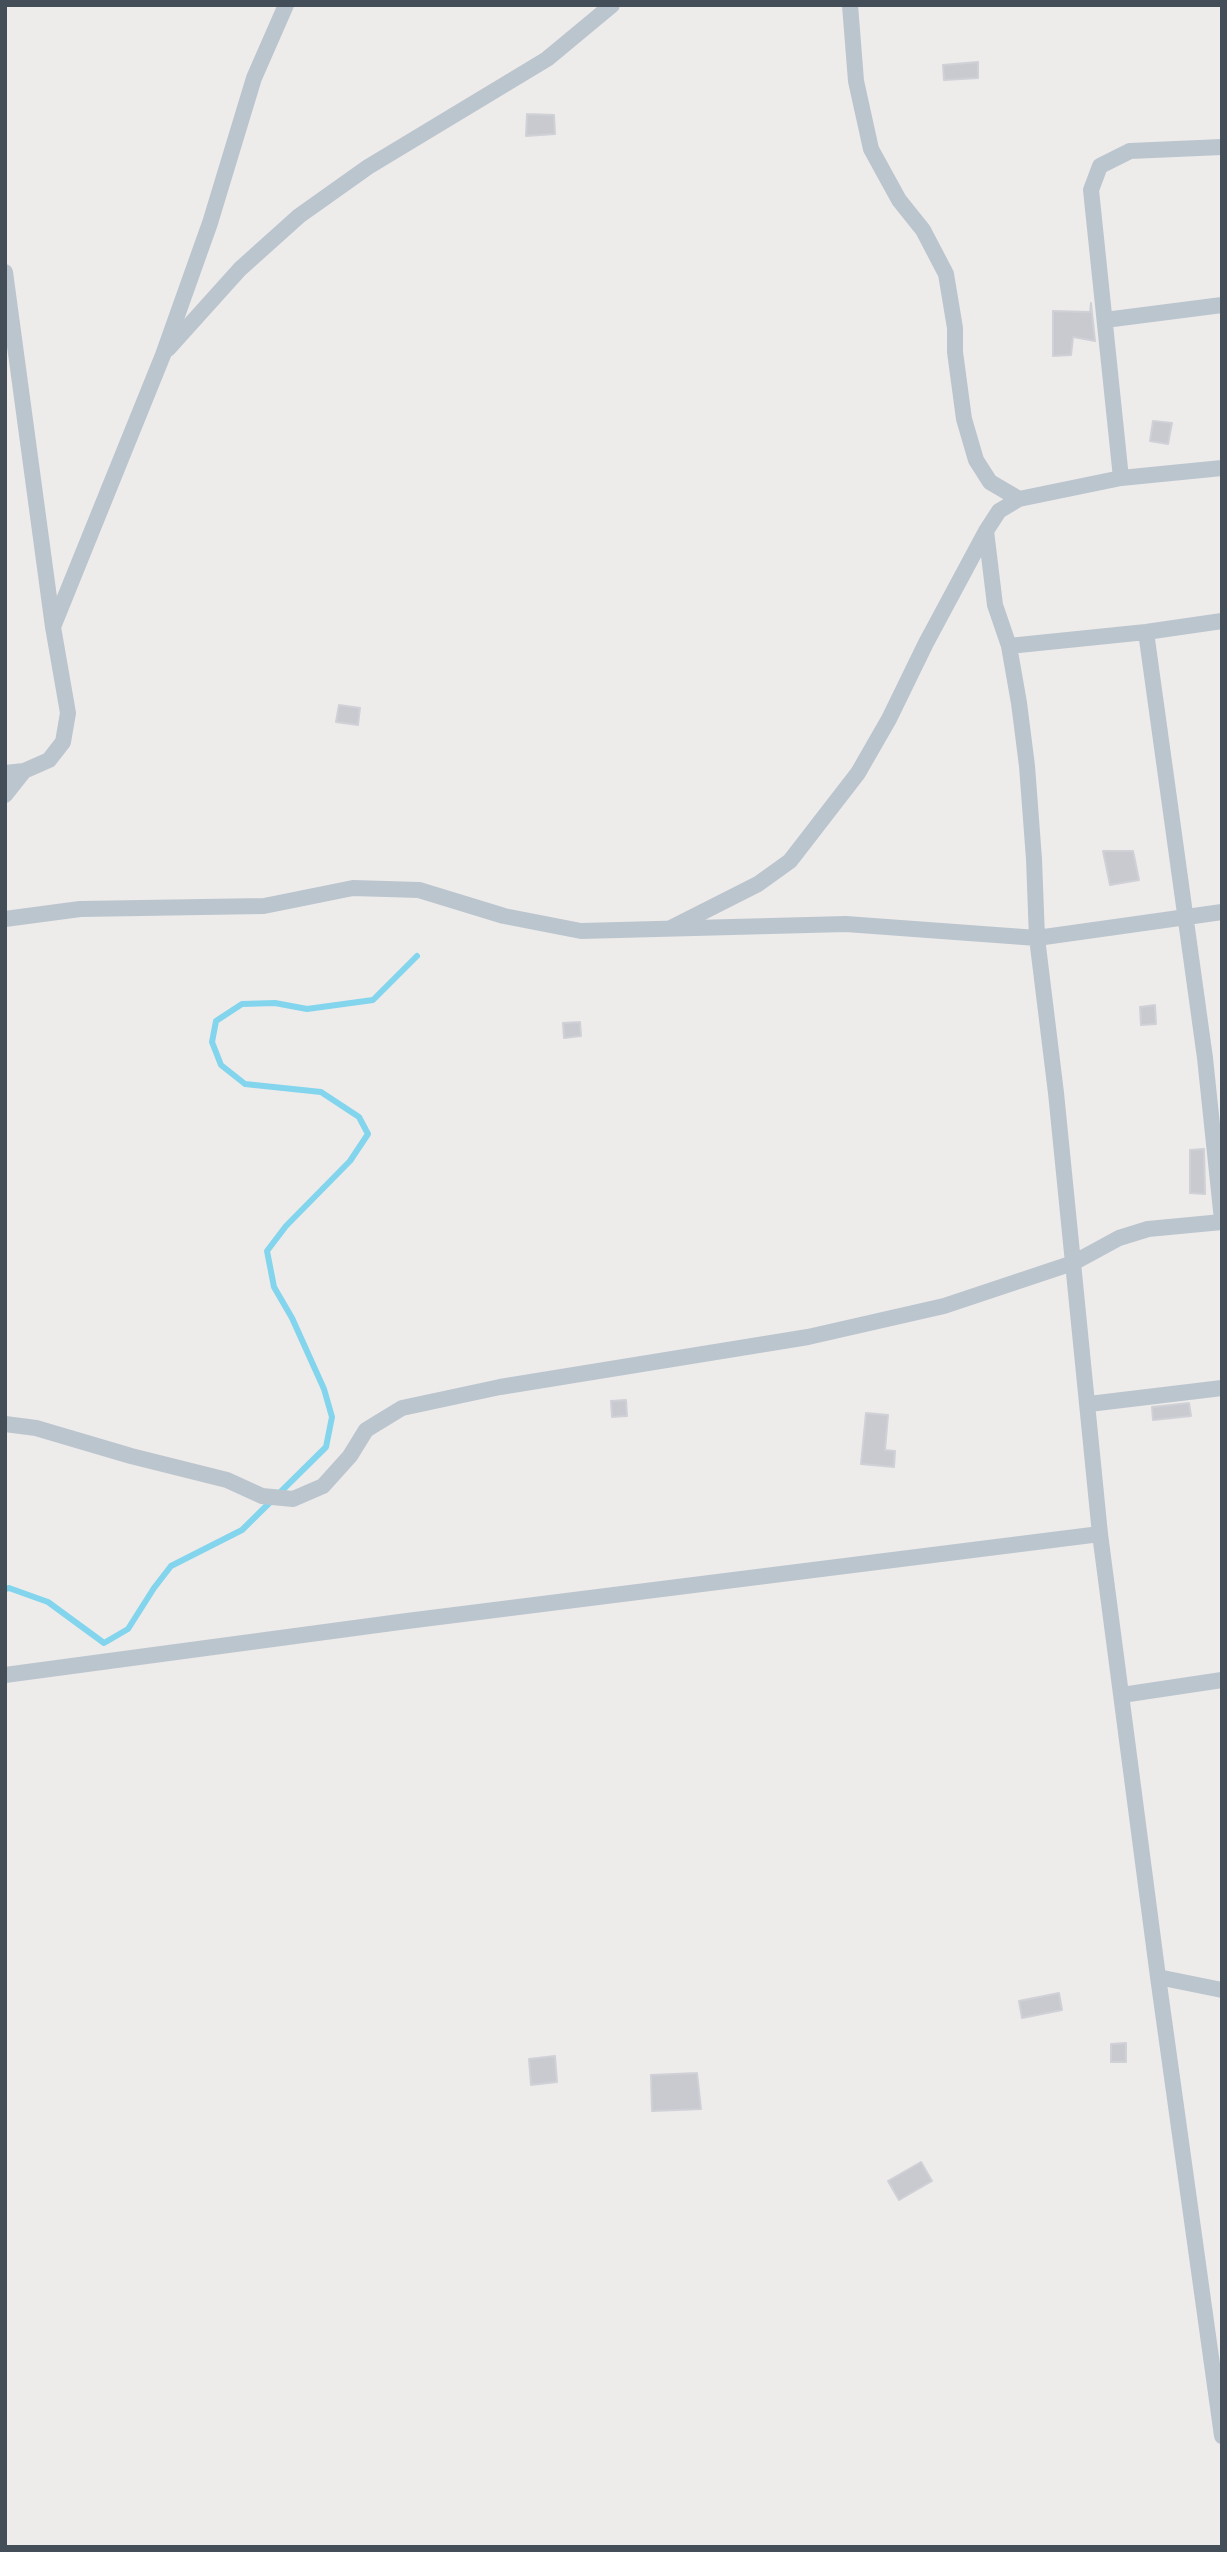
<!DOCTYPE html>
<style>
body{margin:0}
#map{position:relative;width:1227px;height:2552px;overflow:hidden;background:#eeebeb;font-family:Mulish,sans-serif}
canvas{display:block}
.frame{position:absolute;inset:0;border:7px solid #434e59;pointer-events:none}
</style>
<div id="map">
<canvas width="1227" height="2552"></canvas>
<div class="frame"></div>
</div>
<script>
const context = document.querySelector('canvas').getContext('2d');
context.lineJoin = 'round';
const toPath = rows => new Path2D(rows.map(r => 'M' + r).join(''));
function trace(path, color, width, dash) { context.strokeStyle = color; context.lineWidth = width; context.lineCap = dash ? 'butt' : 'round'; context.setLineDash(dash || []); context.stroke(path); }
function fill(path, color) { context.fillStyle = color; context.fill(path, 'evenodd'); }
trace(toPath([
 [5,1589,9,1588,48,1602,104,1643,128,1629,154,1588,171,1566,242,1530,326,1447,332,1417,324,1389,292,1318,274,1287,267,1251,286,1226,350,1161,368,1134,359,1117,321,1092,245,1084,221,1065,212,1042,216,1021,242,1004,275,1003,307,1009,373,1000,417,956]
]), '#82d5ed', 6);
const building = toPath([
 [978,62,978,78,944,80,943,65,978,62],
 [527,114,554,115,555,134,526,136,527,114],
 [1091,303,1095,341,1073,337,1071,355,1053,356,1053,311,1090,312,1091,303],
 [1153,421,1172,423,1168,444,1150,441,1153,421],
 [339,705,360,708,358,725,336,722,339,705],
 [1103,851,1133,851,1139,880,1110,885,1103,851],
 [1155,1005,1156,1024,1141,1025,1140,1007,1155,1005],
 [580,1022,581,1036,564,1038,563,1023,580,1022],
 [1204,1149,1205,1194,1190,1193,1190,1150,1204,1149],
 [626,1400,627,1416,612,1417,611,1401,626,1400],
 [1189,1403,1191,1416,1153,1420,1152,1407,1189,1403],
 [866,1413,888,1415,885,1450,895,1451,894,1467,861,1464,866,1413],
 [1059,1993,1062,2010,1022,2018,1019,2001,1059,1993],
 [1126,2043,1126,2062,1111,2062,1111,2044,1126,2043],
 [555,2056,557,2082,531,2085,529,2059,555,2056],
 [697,2073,701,2109,652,2111,651,2075,697,2073],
 [921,2162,932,2181,899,2200,888,2181,921,2162]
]);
fill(building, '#c8cad0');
trace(building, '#cfd1d7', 2);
trace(toPath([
 [850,5,856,81,871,149,899,200,923,230,946,274,955,328,955,352,964,419,976,460,990,482,1019,499],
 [5,272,53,627,68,713,63,742,49,760,24,771,5,773],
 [1105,320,1222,305],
 [168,349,240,269,299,216,368,167,547,59,612,5],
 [1121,478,1091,190,1100,166,1130,151,1222,147],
 [53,627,163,355,210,223,254,78,286,5],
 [1146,632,1205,1058,1222,1220],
 [1009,646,1146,632,1222,621],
 [5,795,24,771],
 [5,919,80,909,264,906,353,888,419,890,504,916,581,931,846,924,1037,938,1222,912],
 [671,928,758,884,790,861,858,773,889,719,926,643,985,533],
 [1222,1222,1148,1229,1119,1238,1073,1263,1100,1534,1158,1977,1222,2436],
 [1089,1404,1222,1388],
 [5,1424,36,1428,131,1456,227,1480,262,1496,293,1499,323,1486,350,1456,366,1430,402,1408,500,1387,808,1337,944,1306,1073,1263,1056,1093,1037,938,1034,859,1027,766,1019,703,1009,646,995,605,986,531,999,511,1019,499,1121,478,1222,468],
 [5,1675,407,1621,1100,1534],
 [1122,1695,1222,1680],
 [1158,1977,1222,1990]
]), '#bbc5ce', 16);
</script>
